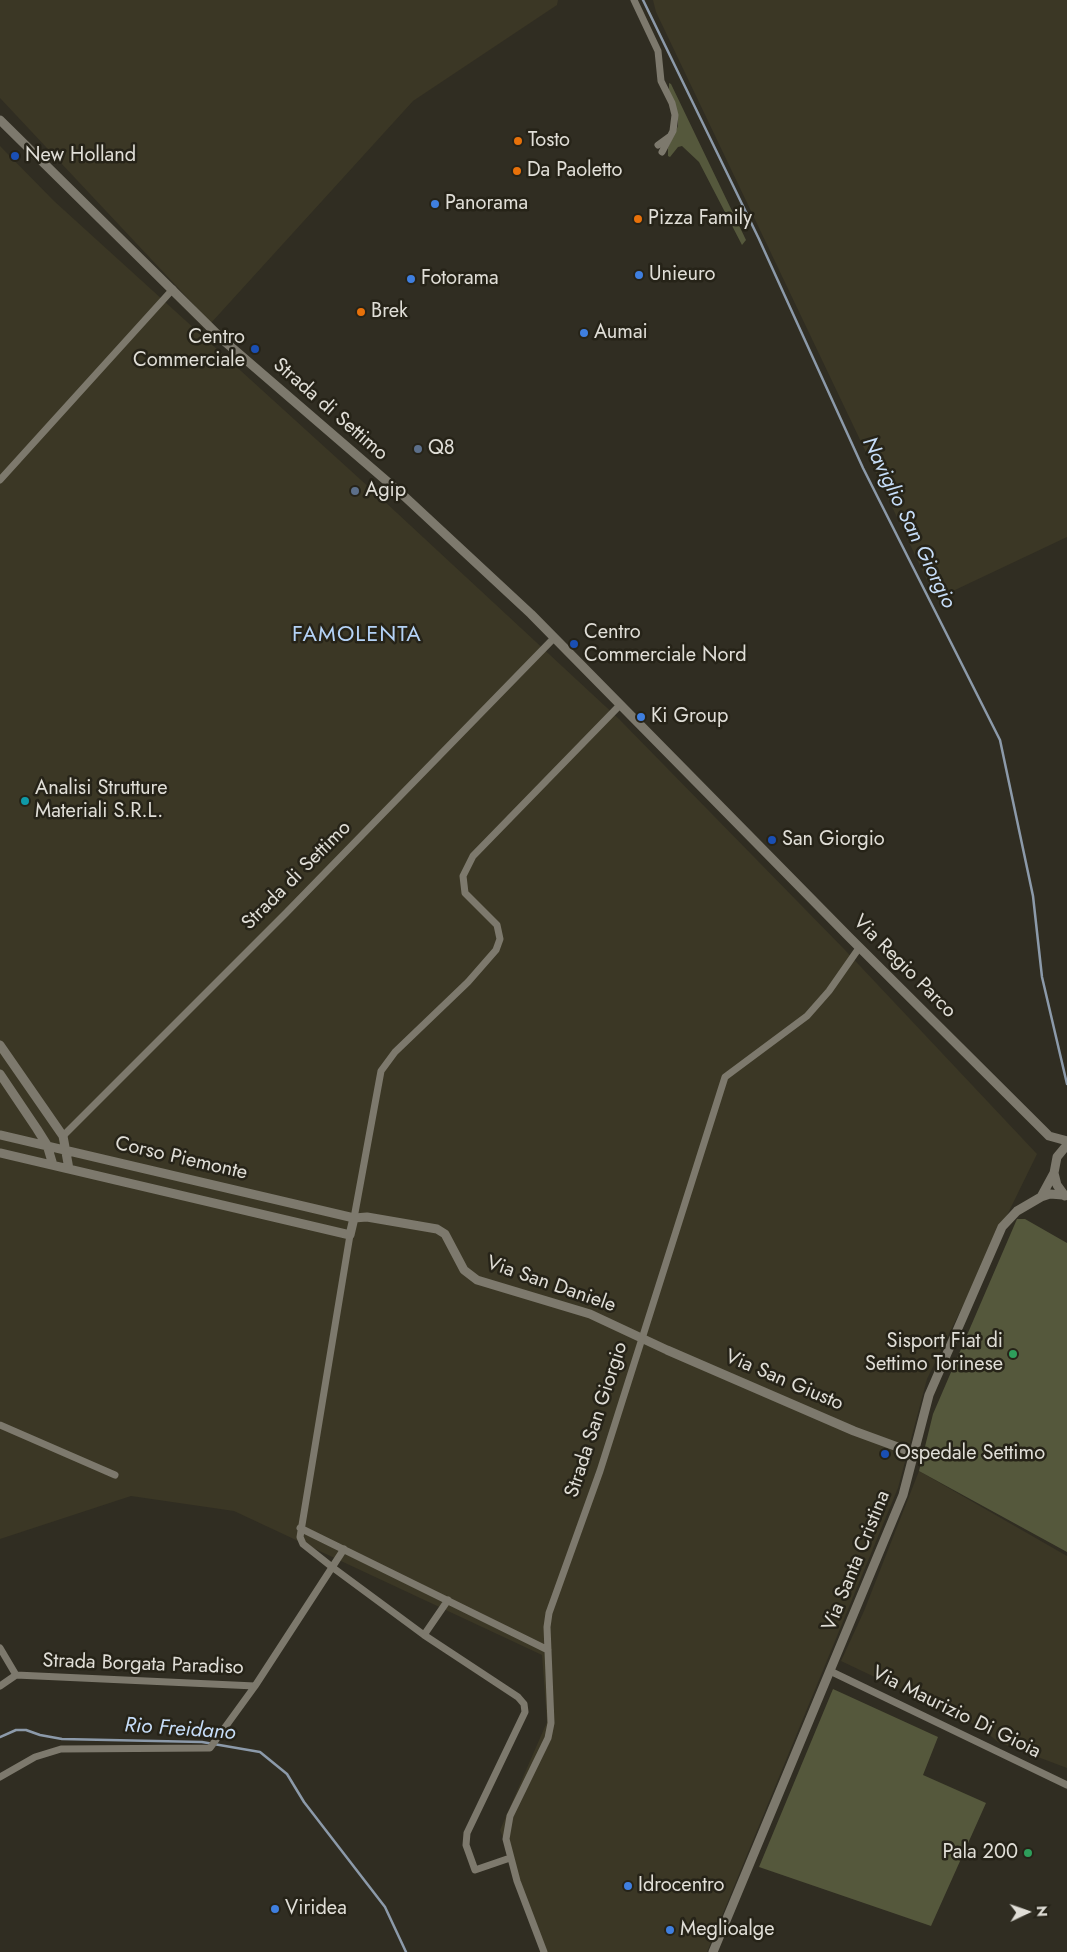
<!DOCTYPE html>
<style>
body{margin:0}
#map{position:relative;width:1067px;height:1952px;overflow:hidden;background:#302d22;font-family:Jost,sans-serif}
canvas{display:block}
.north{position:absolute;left:1002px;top:1887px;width:50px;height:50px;-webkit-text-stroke:4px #262318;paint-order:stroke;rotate:87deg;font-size:14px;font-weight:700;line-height:20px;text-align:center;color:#e0ded7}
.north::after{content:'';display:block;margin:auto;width:18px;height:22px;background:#e0ded7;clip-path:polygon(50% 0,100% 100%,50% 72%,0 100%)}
</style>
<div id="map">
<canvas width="1067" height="1952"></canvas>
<div class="north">N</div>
</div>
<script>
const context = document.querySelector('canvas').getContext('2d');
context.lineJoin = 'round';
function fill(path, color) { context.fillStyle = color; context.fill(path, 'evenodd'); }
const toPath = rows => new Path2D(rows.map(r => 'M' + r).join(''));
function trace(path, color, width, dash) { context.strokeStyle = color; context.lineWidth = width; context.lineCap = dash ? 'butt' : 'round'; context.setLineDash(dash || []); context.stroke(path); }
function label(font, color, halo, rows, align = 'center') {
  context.font = font + ' Jost,sans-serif'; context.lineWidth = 5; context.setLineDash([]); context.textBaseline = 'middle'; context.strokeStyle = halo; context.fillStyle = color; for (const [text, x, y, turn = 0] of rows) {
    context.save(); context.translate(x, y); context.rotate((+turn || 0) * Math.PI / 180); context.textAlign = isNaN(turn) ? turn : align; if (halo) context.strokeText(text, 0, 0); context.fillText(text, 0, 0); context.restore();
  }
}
fill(toPath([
 [0,0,558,0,557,5,413,101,211,323,0,98],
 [653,0,1067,0,1067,537,936,599,656,12],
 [0,146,54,201,383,500,619,719,845,950,1037,1154,927,1379,898,1488,707,1952,547,1952,500,1830,547,1722,542,1655,234,1511,131,1496,0,1539],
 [919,1471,1067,1556,1067,1768,998,1742,980,1727,841,1661,864,1611]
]), '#3b3725');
fill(toPath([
 [669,83,671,84,746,240,742,245,699,162,682,146,678,147,670,157,668,156,668,148,678,126,678,115,669,91],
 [1017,1219,1025,1219,1067,1243,1067,1552,919,1471,933,1414],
 [833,1689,938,1737,923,1775,986,1803,931,1926,759,1867]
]), '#55583c');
trace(toPath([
 [643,0,759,239,863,468,1000,740,1033,896,1042,977,1067,1084],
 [0,1737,16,1730,26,1730,40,1735,62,1739,202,1742,260,1752,287,1774,304,1802,385,1907,406,1952]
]), '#8c9aaa', 2.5);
trace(toPath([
 [634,0,658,51,661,81,672,103,675,115,673,131,662,152],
 [658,145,669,137],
 [0,480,173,289],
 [63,1136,286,913,554,638],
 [354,1218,381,1071,395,1052,468,982,496,950,500,939,497,925,465,893,463,876,473,856,619,706],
 [350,1235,300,1537,303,1544,332,1567,424,1635,448,1600],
 [0,1425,115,1475],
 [300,1528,548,1650],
 [424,1635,518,1697,524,1704,525,1712,467,1833,466,1845,475,1870,510,1858],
 [0,1648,16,1675],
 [830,1671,1067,1785],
 [0,1686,16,1675,255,1686,344,1549],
 [0,1777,35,1757,61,1749,210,1748,255,1686],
 [544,1952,517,1881,506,1839,510,1816,548,1738,551,1723,547,1627,549,1613,600,1471,725,1077,807,1016,829,991,859,948]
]), '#7d796d', 7);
trace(toPath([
 [0,120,223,340,404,496,531,614,849,937,1043,1130,1049,1136,1067,1141],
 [0,1045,63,1136,69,1169],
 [0,1074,37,1129,47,1145,53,1165],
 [0,1135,354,1218,367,1217,437,1229,445,1234,464,1270,477,1280,590,1314,667,1350,854,1431,914,1453],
 [0,1153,350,1235,354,1218],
 [1065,1196,1057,1185,1054,1173,1057,1157,1067,1145],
 [1041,1197,1054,1173],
 [713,1952,903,1495,929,1395,1002,1227,1017,1211,1041,1197,1050,1194,1063,1195]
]), '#7d796d', 9);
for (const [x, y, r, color] of [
 [518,141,5,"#e8710a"],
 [15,156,5,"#1a4fb4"],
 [517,171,5,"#e8710a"],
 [435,204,5,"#3f7fe0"],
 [638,219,5,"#e8710a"],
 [639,275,5,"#3f7fe0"],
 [411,279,5,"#3f7fe0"],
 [361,312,5,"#e8710a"],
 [584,333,5,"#3f7fe0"],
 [255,349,5,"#1a4fb4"],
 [418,449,5,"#5c6f8a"],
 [355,491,5,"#5c6f8a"],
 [574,644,5,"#1a4fb4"],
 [641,717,5,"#3f7fe0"],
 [25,801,5,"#0f9aa8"],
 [772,840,5,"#1a4fb4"],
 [1013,1354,5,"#2e9e5b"],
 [885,1454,5,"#1a4fb4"],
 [1028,1853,5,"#2e9e5b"],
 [628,1886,5,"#3f7fe0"],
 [275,1909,5,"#3f7fe0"],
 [670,1930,5,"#3f7fe0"]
]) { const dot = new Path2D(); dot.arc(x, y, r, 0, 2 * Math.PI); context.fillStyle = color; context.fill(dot); trace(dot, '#262318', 2); }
label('20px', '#e0ded7', '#262318', [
 ["Tosto",528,141],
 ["New Holland",25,156],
 ["Da Paoletto",527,171],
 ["Panorama",445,204],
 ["Pizza Family",648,219],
 ["Unieuro",649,275],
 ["Fotorama",421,279],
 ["Brek",371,312],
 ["Aumai",594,333],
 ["Centro",245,338,"right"],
 ["Commerciale",245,361,"right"],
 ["Q8",428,449],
 ["Agip",365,491],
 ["Centro",584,633],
 ["Commerciale Nord",584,656],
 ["Ki Group",651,717],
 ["Analisi Strutture",35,789],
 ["Materiali S.R.L.",35,812],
 ["San Giorgio",782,840],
 ["Sisport Fiat di",1003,1342,"right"],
 ["Settimo Torinese",1003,1365,"right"],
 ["Ospedale Settimo",895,1454],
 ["Pala 200",1018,1853,"right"],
 ["Idrocentro",638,1886],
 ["Viridea",285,1909],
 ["Meglioalge",680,1930]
], 'left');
label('20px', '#e0ded7', '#262318', [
 ["Strada di Settimo",330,410,41],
 ["Strada di Settimo",297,876,-45],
 ["Via Regio Parco",904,967,45],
 ["Corso Piemonte",181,1159,13],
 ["Via San Daniele",551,1285,19],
 ["Via San Giusto",784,1381,23],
 ["Strada San Giorgio",597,1420,-72],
 ["Via Santa Cristina",857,1561,-68],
 ["Strada Borgata Paradiso",143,1665,2],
 ["Via Maurizio Di Gioia",956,1713,26]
]);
label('italic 21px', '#c6ddf8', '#262318', [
 ["Naviglio San Giorgio",908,523,64],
 ["Rio Freidano",180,1730,4]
]);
context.letterSpacing = '1px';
label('22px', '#b4d2f6', '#262318', [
 ["FAMOLENTA",357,636]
]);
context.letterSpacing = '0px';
</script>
